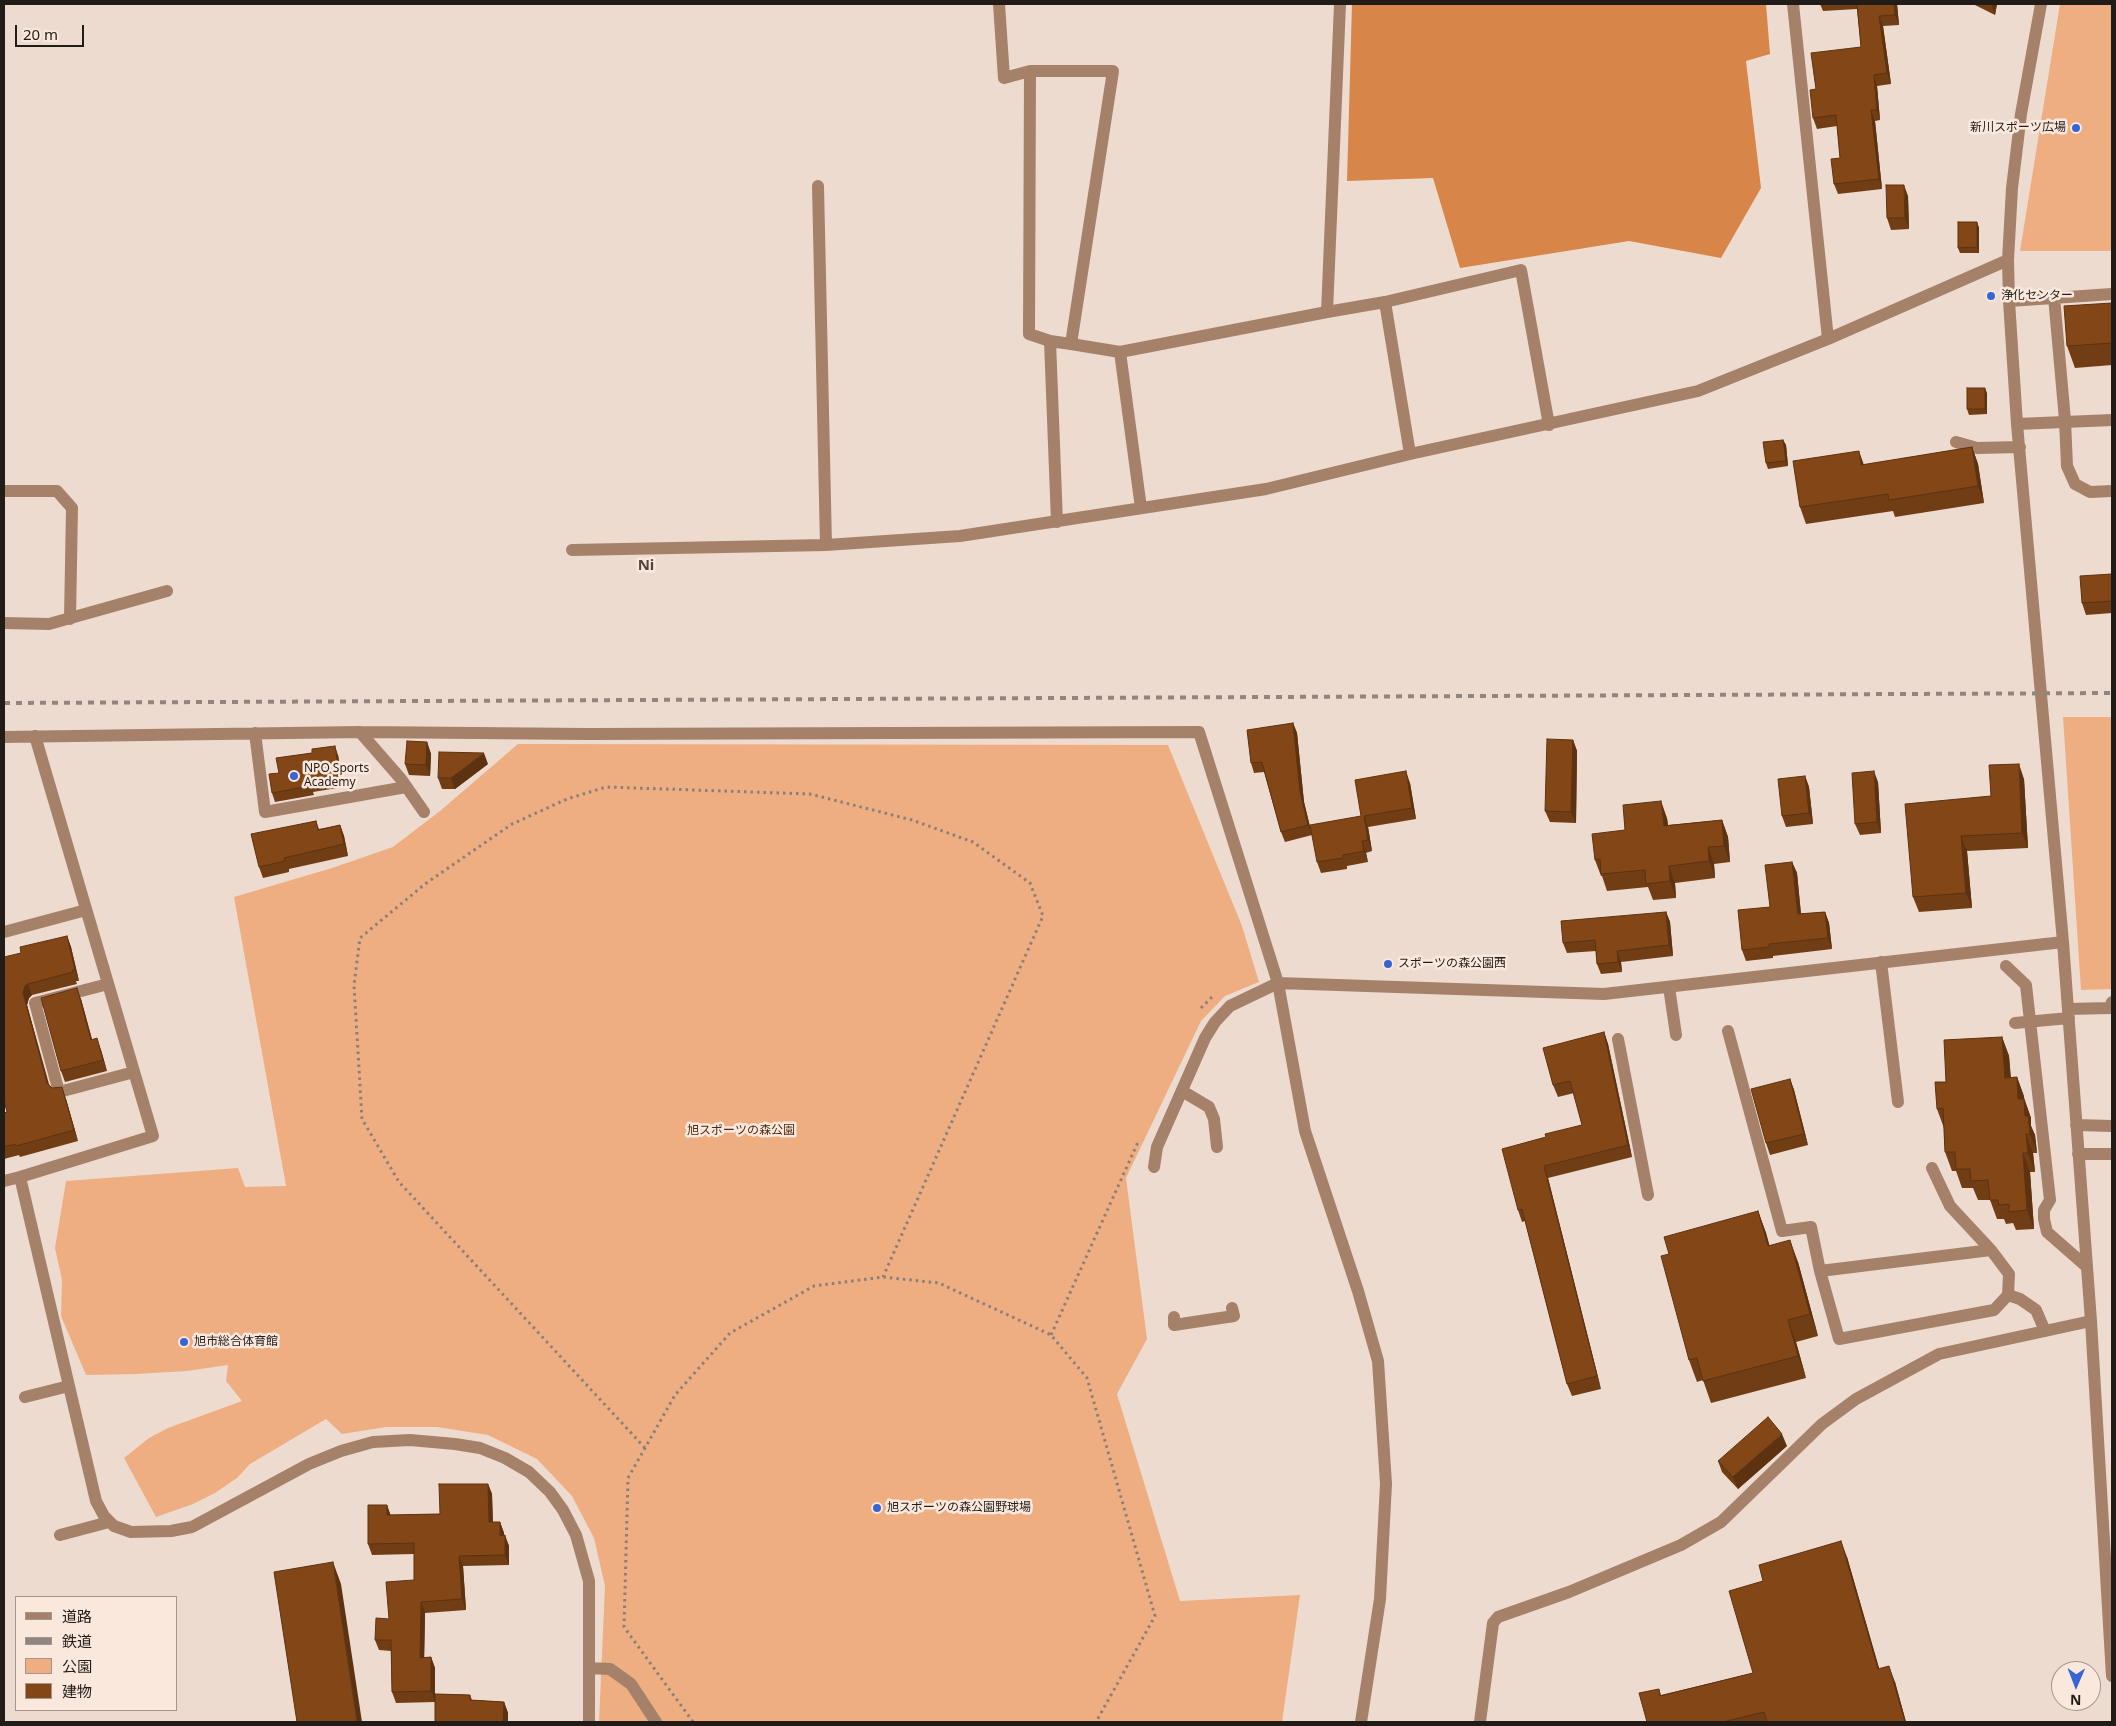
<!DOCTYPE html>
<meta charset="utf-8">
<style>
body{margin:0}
#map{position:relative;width:2116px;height:1726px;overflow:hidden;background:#eddbd0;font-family:"Noto Sans","Noto Sans JP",sans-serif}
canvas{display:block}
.frame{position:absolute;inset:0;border:5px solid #221c18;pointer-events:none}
.legend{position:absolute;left:15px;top:1596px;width:162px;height:115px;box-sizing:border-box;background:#fae8dd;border:1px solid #a4968e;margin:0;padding:6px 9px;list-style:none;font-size:15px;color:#221c18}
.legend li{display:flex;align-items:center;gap:10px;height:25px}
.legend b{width:25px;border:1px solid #a4968e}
.north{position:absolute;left:2051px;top:1661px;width:50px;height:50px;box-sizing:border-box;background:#fae8dd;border:1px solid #a4968e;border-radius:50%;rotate:181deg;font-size:14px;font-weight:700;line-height:20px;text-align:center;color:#221c18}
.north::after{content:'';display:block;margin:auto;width:18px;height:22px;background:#3964d5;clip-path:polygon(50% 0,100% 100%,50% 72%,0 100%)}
.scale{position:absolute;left:15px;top:25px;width:69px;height:22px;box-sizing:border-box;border:2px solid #221c18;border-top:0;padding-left:6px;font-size:15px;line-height:18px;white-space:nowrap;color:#221c18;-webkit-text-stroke:4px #fae8dd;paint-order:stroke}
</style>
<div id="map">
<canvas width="2116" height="1726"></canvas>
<div class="frame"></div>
<ul class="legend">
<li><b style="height:6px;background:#a68169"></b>道路</li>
<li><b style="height:6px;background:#92857d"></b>鉄道</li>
<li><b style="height:14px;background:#eeae82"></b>公園</li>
<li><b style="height:14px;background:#834717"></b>建物</li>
</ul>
<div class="north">N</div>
<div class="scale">20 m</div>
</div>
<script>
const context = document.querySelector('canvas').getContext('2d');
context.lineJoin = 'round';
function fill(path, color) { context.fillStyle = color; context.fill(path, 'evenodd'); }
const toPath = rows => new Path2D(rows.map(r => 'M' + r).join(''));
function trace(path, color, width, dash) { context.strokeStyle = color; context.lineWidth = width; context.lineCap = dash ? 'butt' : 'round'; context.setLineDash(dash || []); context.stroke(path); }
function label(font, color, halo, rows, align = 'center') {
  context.font = font + ' "Noto Sans","Noto Sans JP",sans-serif'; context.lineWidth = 5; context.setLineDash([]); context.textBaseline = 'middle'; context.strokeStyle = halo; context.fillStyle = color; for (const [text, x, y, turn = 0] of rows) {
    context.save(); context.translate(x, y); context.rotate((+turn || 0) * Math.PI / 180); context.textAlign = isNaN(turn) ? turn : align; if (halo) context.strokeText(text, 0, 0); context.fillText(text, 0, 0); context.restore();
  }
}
fill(toPath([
 [2060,4,2112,4,2112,251,2020,251],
 [2063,717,2112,717,2112,989,2081,990],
 [518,744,1168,745,1242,926,1259,982,1225,996,1201,1021,1126,1178,1147,1339,1117,1394,1180,1601,1300,1595,1282,1722,599,1722,605,1586,594,1538,572,1496,537,1459,488,1435,437,1427,386,1427,342,1434,326,1419,250,1464,237,1478,215,1493,193,1504,156,1517,124,1458,149,1438,168,1428,242,1401,226,1381,228,1365,187,1371,137,1374,86,1375,61,1316,62,1280,55,1248,66,1181,238,1168,245,1187,286,1186,234,897,332,868,393,847,440,811]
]), '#eeae82');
fill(toPath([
 [1352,4,1766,4,1770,54,1746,61,1761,188,1721,258,1629,241,1460,268,1433,178,1347,181]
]), '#d78549');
trace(toPath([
 [1201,1008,1213,996],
 [1051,1335,1138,1142],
 [645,1448,399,1182,362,1119,354,985,360,938,425,884,512,824,567,799,606,787,810,794,912,820,973,842,1030,883,1043,916,883,1277],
 [693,1722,624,1627,628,1478,675,1395,730,1333,814,1286,883,1277,939,1283,1051,1335,1087,1378,1155,1616,1096,1722]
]), '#8c7f78', 3, [2.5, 4]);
trace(toPath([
 [999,4,1004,78,1030,71,1029,334,1050,341],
 [1340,4,1327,312,1385,302,1521,270,1549,425],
 [1793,4,1828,339],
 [2041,4,2021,114,2012,188,2008,260,2009,301,2017,424,2063,942,2091,1321,2112,1676],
 [1030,71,1113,71,1071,344,1050,341,1057,522],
 [818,186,826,545],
 [2054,297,2065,420,2067,466,2075,484,2090,492,2112,491],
 [2009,301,2112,294],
 [1385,302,1410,454],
 [1071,344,1120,352,1141,508],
 [1120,352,1327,312],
 [2017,424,2112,420],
 [1956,442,1977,448,2020,447],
 [4,491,57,491,72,508,70,619],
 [572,550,826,545,960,536,1266,489,1410,454,1698,391,1828,339,2008,260],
 [4,623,49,624,167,591],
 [360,732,401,779,424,812],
 [255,733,265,812,406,787],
 [35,736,153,1136,20,1177,96,1501,104,1516,114,1526,131,1532,171,1531,192,1527,309,1464,341,1451,373,1442,410,1440,455,1444,480,1448,505,1458,529,1472,550,1492,563,1510,576,1535,589,1581,589,1722],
 [4,737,360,732,588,734,1199,732,1278,983,1305,1131,1358,1291,1378,1361,1386,1484,1380,1599,1361,1722],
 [4,932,86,910],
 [1881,962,1898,1102],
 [2006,966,2026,985,2050,1200,2044,1210,2044,1219,2047,1232,2087,1267],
 [108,984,35,1003,59,1092,134,1072],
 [1669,987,1676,1035],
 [2068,1009,2110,1008,2112,1002],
 [2015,1023,2069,1018],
 [1728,1031,1782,1231,1811,1227,1820,1271,1839,1339,1994,1310,2008,1295,2009,1274,1991,1250,1820,1271],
 [1618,1039,1648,1195],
 [1182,1091,1209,1107,1214,1119,1217,1147],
 [2076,1125,2112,1126],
 [2078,1154,2112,1154],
 [1154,1167,1157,1147,1205,1038,1215,1022,1230,1006,1278,983,1604,994,2063,942],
 [1932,1168,1950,1206,1991,1250],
 [4,1181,20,1177],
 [2008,1295,2020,1299,2036,1310,2045,1331],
 [1174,1317,1174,1325,1234,1316,1232,1308],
 [25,1397,69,1386],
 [60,1535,109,1522],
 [589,1668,610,1669,631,1684,656,1722],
 [1480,1722,1493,1623,1498,1617,1569,1592,1681,1545,1721,1522,1822,1424,1856,1399,1939,1354,2091,1321]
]), '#a68169', 12);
trace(toPath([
 [4,703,2112,693]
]), '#92857d', 4, [6, 6]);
fill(toPath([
 [1820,4,1897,4,1899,25,1883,26,1891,84,1877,86,1880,120,1875,121,1882,189,1838,194,1834,184,1840,158,1837,126,1817,129,1813,118,1816,89,1861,47,1857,9,1823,11],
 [1973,4,1997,4,1995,15],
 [1908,196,1909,229,1891,230,1887,218],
 [1977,222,1979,228,1979,253,1960,253,1958,248],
 [2112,303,2112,365,2075,368,2067,346],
 [1987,393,1987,414,1969,415,1967,409],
 [1783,440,1786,445,1788,466,1768,469,1766,463],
 [1972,447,1978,464,1984,503,1895,517,1893,511,1806,524,1800,507,1864,465],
 [2112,574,2112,613,2086,615,2082,603],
 [1293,723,1297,733,1304,802,1312,835,1285,842,1281,832,1264,772,1254,773,1251,763],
 [1573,740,1577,751,1576,823,1550,822,1545,811],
 [427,742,431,754,430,776,409,775,405,764],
 [338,755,343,787,313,792,314,795,275,802,272,793,279,773],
 [488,764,455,789,442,789,438,778],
 [1805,776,1809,787,1813,824,1786,827,1782,816],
 [2024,779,2028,848,1967,851,1972,908,1919,912,1913,897,1991,796],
 [1878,782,1881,833,1860,835,1855,824],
 [1410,783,1416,819,1368,827,1372,851,1366,853,1368,862,1347,866,1347,869,1321,873,1317,862,1361,816],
 [1667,818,1668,825,1722,820,1728,837,1730,862,1714,864,1715,878,1675,883,1676,898,1653,900,1648,887,1607,891,1602,876,1601,876,1595,860,1625,830],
 [316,821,319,829,340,825,344,836,348,856,289,869,289,872,263,878,259,867],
 [1792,862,1797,873,1801,914,1825,912,1829,923,1832,949,1773,956,1773,958,1746,961,1742,950,1770,907],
 [1666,912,1670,922,1673,956,1621,962,1622,972,1601,974,1597,964,1596,951,1567,953,1563,943],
 [67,936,71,947,79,981,76,981,77,984,32,995,29,998,27,1005,49,1084,52,1088,66,1099,78,1141,20,1157,19,1155,4,1159,4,1113,7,1112,21,953],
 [81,999,92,1039,101,1050,107,1071,65,1082,61,1071],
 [1604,1032,1608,1044,1632,1157,1548,1178,1601,1389,1572,1396,1567,1384,1525,1221,1522,1222,1518,1210,1546,1137,1582,1125,1574,1093,1558,1097,1553,1085],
 [2002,1037,2009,1056,2011,1078,2017,1077,2031,1118,2031,1126,2035,1135,2037,1153,2033,1153,2035,1172,2030,1172,2034,1229,2016,1230,2013,1223,2006,1224,2004,1219,1997,1219,1990,1200,1978,1200,1973,1188,1962,1188,1956,1171,1952,1171,1945,1152,1944,1128,1937,1109,1946,1082],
 [1790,1079,1794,1090,1808,1145,1770,1155,1766,1143],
 [1758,1211,1766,1233,1769,1245,1798,1262,1818,1336,1796,1342,1806,1378,1711,1403,1703,1380,1697,1382,1689,1360,1669,1254],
 [1787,1446,1738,1489,1722,1472,1718,1461],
 [488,1484,492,1494,493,1522,500,1522,504,1533,504,1535,509,1546,509,1565,463,1566,466,1610,425,1613,424,1658,431,1657,435,1668,435,1694,470,1695,472,1700,504,1702,508,1713,508,1722,435,1722,435,1702,396,1703,392,1692,391,1651,379,1650,375,1640,414,1580,414,1554,372,1555,368,1544,387,1505,390,1515,440,1514],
 [1847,1557,1879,1669,1895,1682,1906,1722,1647,1722,1659,1689,1661,1695,1753,1673]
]), '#713d14');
fill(toPath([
 [1894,4,1897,4,1899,25,1895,15],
 [1991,4,1997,4,1995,15],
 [1879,16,1883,26,1891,84,1887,73],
 [1874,75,1877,86,1880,120,1877,110],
 [1871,110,1875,121,1882,189,1879,179],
 [1904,185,1908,196,1909,229,1905,218],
 [1977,222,1979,228,1979,253,1977,247],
 [1985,388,1987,393,1987,414,1985,409],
 [1783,440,1786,445,1788,466,1786,461],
 [1972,447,1978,464,1984,503,1978,486],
 [1859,451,1865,468,1861,465],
 [1293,723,1297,733,1304,802,1312,835,1308,825,1300,792],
 [1573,740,1577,751,1576,823,1571,812],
 [427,742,431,754,430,776,426,765],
 [335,746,338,755,343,787,340,778],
 [484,753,488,764,455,789,451,778],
 [2019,764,2024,779,2028,848,2022,833],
 [1406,771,1410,783,1416,819,1412,808],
 [1874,771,1878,782,1881,833,1877,822],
 [1805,776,1809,787,1813,824,1809,813],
 [1661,801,1667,818,1670,842,1664,826],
 [1364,816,1368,827,1372,851,1368,840],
 [1722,820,1728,837,1730,862,1724,846],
 [340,825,344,836,348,856,344,844],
 [1961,836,1967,851,1972,908,1966,893],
 [1362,841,1366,853,1368,862,1364,851],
 [1708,847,1714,864,1715,878,1709,861],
 [1792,862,1797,873,1802,925,1798,914],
 [1669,866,1675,883,1676,898,1670,881],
 [1666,912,1670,922,1673,956,1669,945],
 [1825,912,1829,923,1832,949,1828,938],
 [67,936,71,947,79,981,75,970],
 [1617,951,1621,962,1622,972,1618,962],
 [28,984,32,995,29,998,27,1005,51,1094,47,1083,23,993,25,986],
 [77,988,81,999,95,1051,91,1040],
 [1604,1032,1608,1044,1632,1157,1628,1145],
 [2002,1037,2009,1056,2012,1097,2005,1078],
 [97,1038,101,1050,107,1071,103,1060],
 [2017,1077,2024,1096,2025,1118,2018,1099],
 [1790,1079,1794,1090,1808,1145,1804,1134],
 [62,1087,66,1099,78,1141,74,1130],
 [2024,1099,2031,1118,2031,1126,2035,1135,2037,1153,2030,1134,2025,1116],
 [2026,1134,2033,1153,2035,1172,2028,1153],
 [2023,1153,2030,1172,2034,1229,2027,1210],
 [1544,1166,1548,1178,1601,1389,1597,1376],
 [1758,1211,1766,1233,1776,1268,1768,1246],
 [1790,1240,1798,1262,1818,1336,1810,1314],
 [1788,1320,1796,1342,1806,1378,1798,1356],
 [1782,1434,1787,1446,1738,1489,1733,1477],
 [488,1484,492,1494,493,1533,489,1522],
 [387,1505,391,1516,387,1515],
 [500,1522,504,1533,504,1547,500,1536],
 [505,1535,509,1546,509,1565,505,1555],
 [1841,1541,1847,1557,1884,1685,1878,1669],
 [459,1556,463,1566,466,1610,462,1599],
 [333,1562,341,1584,362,1722,357,1722],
 [421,1602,425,1613,424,1669,420,1658],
 [431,1657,435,1668,435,1702,431,1691],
 [1889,1666,1895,1682,1906,1722,1905,1722],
 [504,1702,508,1713,508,1722,503,1722]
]), '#5c3210');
const building = toPath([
 [1857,4,1894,4,1895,15,1879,16,1887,73,1874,75,1877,110,1871,110,1879,179,1834,184,1831,159,1840,158,1836,115,1813,118,1810,90,1816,89,1811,53,1861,47,1857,4],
 [1886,185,1904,185,1905,218,1887,218,1886,185],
 [1958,222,1977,222,1977,247,1958,248,1958,222],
 [2112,303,2112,343,2067,346,2064,306,2112,303],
 [1967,388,1985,388,1985,409,1967,409,1967,388],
 [1783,440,1786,461,1766,463,1763,442,1783,440],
 [1972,447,1978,486,1889,500,1888,494,1800,507,1793,461,1859,451,1861,465,1972,447],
 [2112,574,2112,601,2082,603,2080,576,2112,574],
 [1293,723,1300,792,1308,825,1281,832,1262,762,1251,763,1247,730,1293,723],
 [1547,739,1573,740,1571,812,1545,811,1547,739],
 [407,741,427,742,426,765,405,764,407,741],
 [335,746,340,778,310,783,310,786,272,793,269,774,279,773,276,758,312,753,312,749,335,746],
 [439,752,484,753,451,778,438,778,439,752],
 [2019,764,2022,833,1961,836,1966,893,1913,897,1905,804,1991,796,1989,765,2019,764],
 [1406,771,1412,808,1364,816,1368,840,1362,841,1364,851,1343,855,1343,858,1317,862,1310,825,1361,816,1355,780,1406,771],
 [1874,771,1877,822,1855,824,1852,773,1874,771],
 [1805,776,1809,813,1782,816,1778,779,1805,776],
 [1661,801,1664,826,1722,820,1724,846,1708,847,1709,861,1669,866,1670,881,1646,884,1645,870,1601,874,1600,859,1595,860,1592,834,1625,830,1623,805,1661,801],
 [316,821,318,830,340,825,344,844,284,858,285,861,259,867,251,834,316,821],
 [1792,862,1798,914,1825,912,1828,938,1769,944,1769,947,1742,950,1738,910,1770,907,1765,865,1792,862],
 [1666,912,1669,945,1617,951,1618,962,1597,964,1595,940,1563,943,1561,921,1666,912],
 [67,936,75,970,72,970,73,972,28,984,25,986,23,993,47,1083,52,1088,62,1087,74,1130,16,1146,15,1144,4,1147,4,1113,7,1112,4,1101,4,957,21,953,20,947,67,936],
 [77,988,91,1040,97,1038,103,1060,61,1071,41,998,77,988],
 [1604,1032,1628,1145,1544,1166,1597,1376,1567,1384,1522,1209,1518,1210,1502,1149,1546,1137,1545,1134,1582,1125,1570,1081,1553,1085,1543,1048,1604,1032],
 [2002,1037,2005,1078,2017,1077,2018,1099,2024,1099,2025,1116,2028,1116,2030,1134,2026,1134,2028,1153,2023,1153,2027,1210,2009,1212,2009,1204,1999,1205,1998,1200,1990,1200,1988,1180,1971,1181,1970,1169,1956,1169,1955,1152,1945,1152,1943,1108,1937,1109,1935,1082,1946,1082,1944,1040,2002,1037],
 [1790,1079,1804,1134,1766,1143,1751,1089,1790,1079],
 [1758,1211,1768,1246,1790,1240,1810,1314,1788,1320,1798,1356,1703,1381,1697,1358,1689,1360,1661,1256,1669,1254,1664,1237,1758,1211],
 [1768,1417,1782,1434,1733,1477,1718,1461,1768,1417],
 [439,1484,488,1484,489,1522,500,1522,500,1536,505,1535,505,1555,459,1556,462,1599,421,1602,420,1658,431,1657,431,1691,392,1692,391,1640,375,1640,376,1618,389,1619,386,1582,414,1580,414,1543,368,1544,368,1505,387,1505,387,1515,440,1514,439,1484],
 [1841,1541,1878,1669,1889,1666,1905,1722,1767,1722,1764,1712,1723,1722,1647,1722,1639,1693,1659,1689,1660,1696,1753,1673,1729,1591,1763,1581,1759,1565,1841,1541],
 [333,1562,357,1722,297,1722,274,1572,333,1562],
 [435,1694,470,1695,470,1700,504,1702,503,1722,435,1722,435,1694]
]);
fill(building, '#834717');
trace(building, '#5c3210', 1);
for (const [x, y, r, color] of [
 [2076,128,5,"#3964d5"],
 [1991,296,5,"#3964d5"],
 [294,776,5,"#3964d5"],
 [1388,964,5,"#3964d5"],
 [184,1342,5,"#3964d5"],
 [877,1508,5,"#3964d5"]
]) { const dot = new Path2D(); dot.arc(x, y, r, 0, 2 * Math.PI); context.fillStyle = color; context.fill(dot); trace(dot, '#fae8dd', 2); }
label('12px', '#221c18', '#fae8dd', [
 ["新川スポーツ広場",2066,128,"right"],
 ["浄化センター",2001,296],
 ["NPO Sports",304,769],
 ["Academy",304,783],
 ["スポーツの森公園西",1398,964],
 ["旭市総合体育館",194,1342],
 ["旭スポーツの森公園野球場",887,1508]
], 'left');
label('12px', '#4b2a11', '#fae8dd', [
 ["旭スポーツの森公園",741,1131]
]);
label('bold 15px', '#53453c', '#fae8dd', [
 ["Ni",646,566]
]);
</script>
